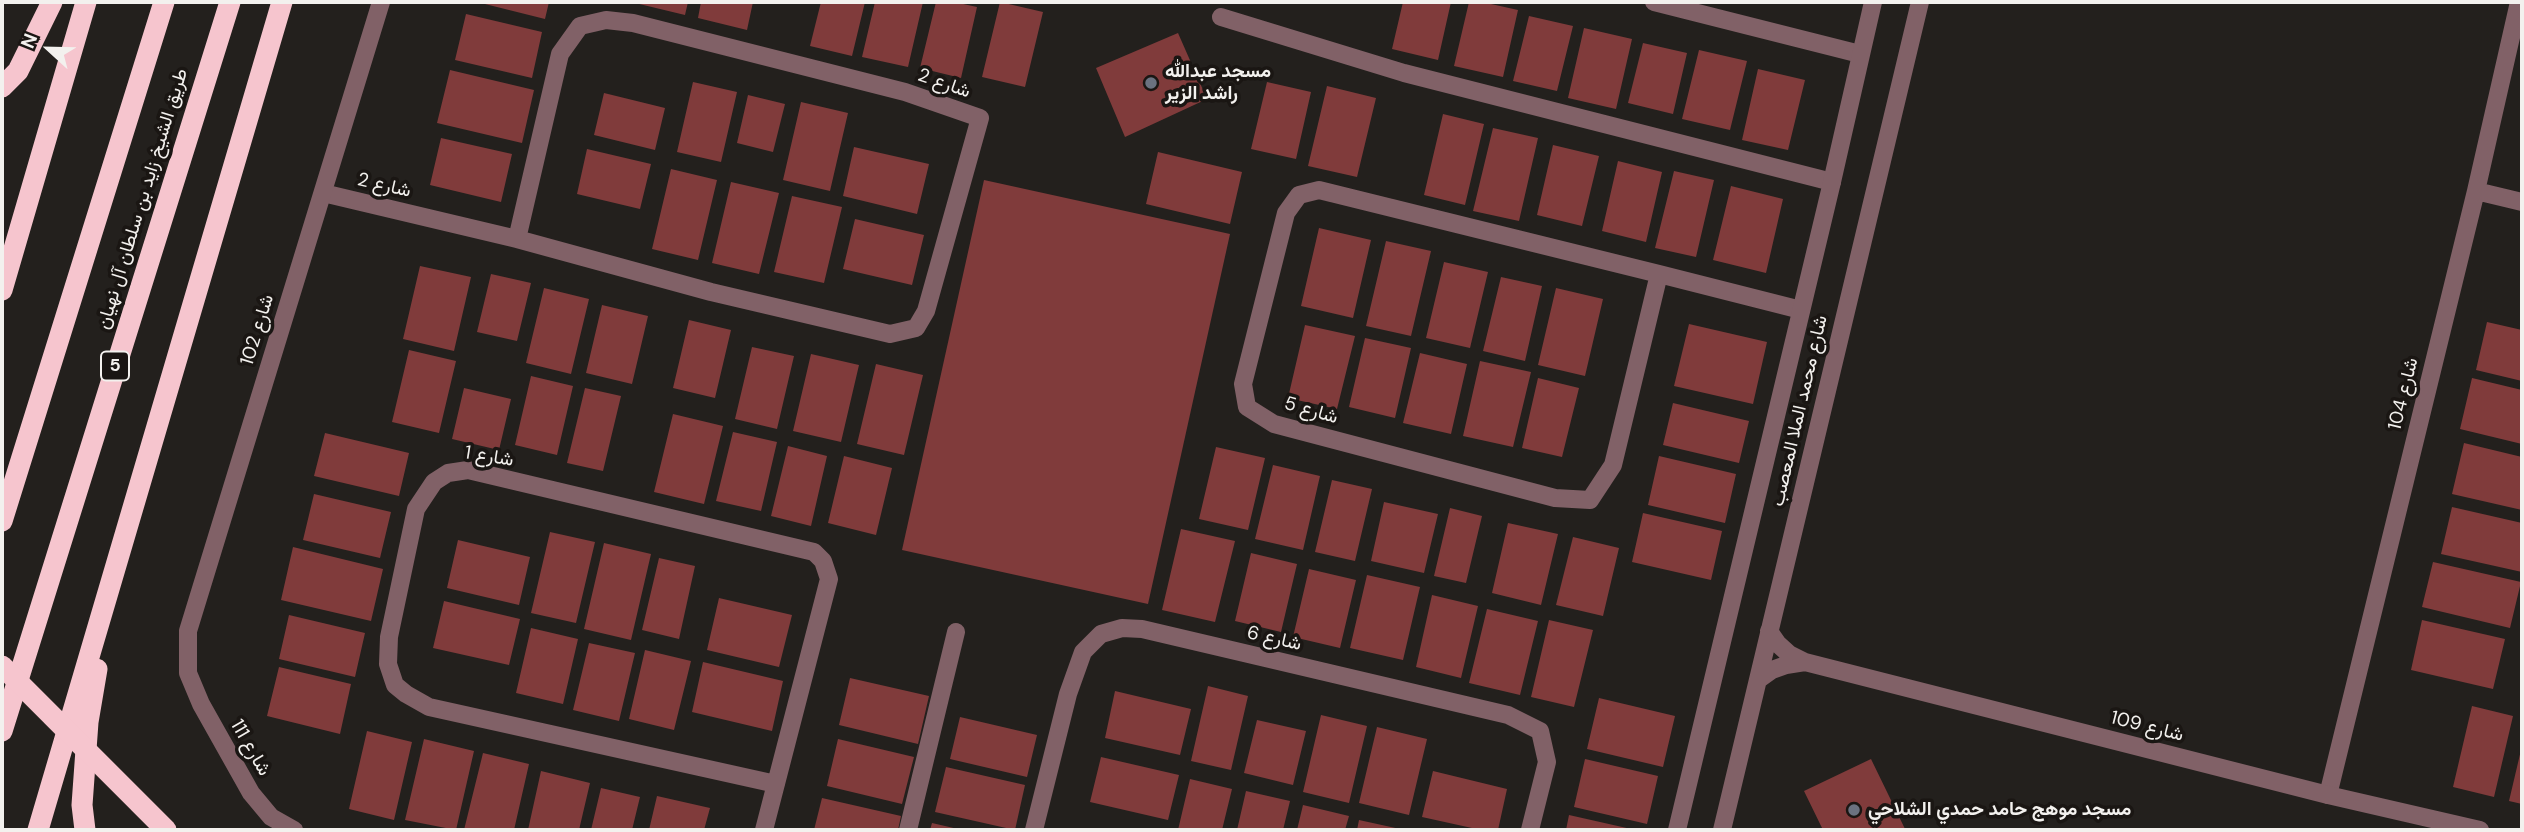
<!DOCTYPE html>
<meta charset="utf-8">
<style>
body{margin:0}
#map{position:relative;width:2524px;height:832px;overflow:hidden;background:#23201d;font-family:"DM Sans",sans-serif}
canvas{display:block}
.frame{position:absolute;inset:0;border:4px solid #f3f1ee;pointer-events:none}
.north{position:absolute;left:14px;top:14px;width:70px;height:70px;-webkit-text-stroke:5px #1a1613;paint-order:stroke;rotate:292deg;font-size:19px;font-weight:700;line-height:28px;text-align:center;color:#f3f1ee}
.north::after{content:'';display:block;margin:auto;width:24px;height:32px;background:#f3f1ee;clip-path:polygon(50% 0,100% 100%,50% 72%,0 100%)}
</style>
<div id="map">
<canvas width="2524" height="832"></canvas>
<div class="frame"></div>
<div class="north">N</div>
</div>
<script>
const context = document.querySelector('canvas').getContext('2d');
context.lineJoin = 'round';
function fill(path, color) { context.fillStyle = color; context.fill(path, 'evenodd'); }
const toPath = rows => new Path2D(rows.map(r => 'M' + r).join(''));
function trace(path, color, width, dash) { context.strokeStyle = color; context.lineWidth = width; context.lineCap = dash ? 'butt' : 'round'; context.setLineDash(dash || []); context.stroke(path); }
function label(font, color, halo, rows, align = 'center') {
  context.font = font + ' "DM Sans",Vazirmatn,sans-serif'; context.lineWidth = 7; context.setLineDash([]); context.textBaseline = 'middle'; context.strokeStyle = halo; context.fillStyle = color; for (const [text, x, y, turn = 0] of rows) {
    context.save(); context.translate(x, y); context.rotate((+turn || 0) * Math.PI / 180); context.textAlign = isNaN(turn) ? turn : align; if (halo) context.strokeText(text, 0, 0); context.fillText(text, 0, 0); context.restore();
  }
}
fill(toPath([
 [477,2,549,2,545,19],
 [631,2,688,2,685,15],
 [701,2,753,2,747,30,698,18],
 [821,2,865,2,852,56,810,46],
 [875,2,923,2,908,67,862,57],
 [936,2,954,2,977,7,961,78,920,68],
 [1000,2,1043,12,1025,87,982,77],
 [1403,2,1451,2,1438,60,1392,49],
 [1469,2,1482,2,1518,10,1503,77,1454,66],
 [466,14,542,32,532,78,455,60],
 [1529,16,1573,26,1557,91,1513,81],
 [1584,28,1632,39,1616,109,1568,98],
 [1178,33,1207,99,1125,137,1096,68],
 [1643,43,1687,53,1673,114,1628,103],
 [1699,50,1747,61,1730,130,1682,119],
 [1758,69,1805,80,1788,150,1742,140],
 [450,70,534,90,522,143,437,123],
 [693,82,737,92,721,162,677,152],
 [1267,82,1311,92,1296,159,1251,149],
 [1327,86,1376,98,1357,177,1308,166],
 [604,93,665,108,655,150,594,135],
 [748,95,785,104,773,152,737,143],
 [801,102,848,113,830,191,783,180],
 [1443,114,1484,124,1465,205,1424,195],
 [1493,128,1538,138,1519,221,1473,211],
 [441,138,512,154,501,202,430,185],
 [1553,145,1599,156,1582,226,1537,215],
 [854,147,929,164,917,214,843,196],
 [587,149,651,164,640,209,577,194],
 [1158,152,1242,172,1230,224,1146,204],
 [1618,161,1662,172,1646,242,1602,231],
 [671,169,717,180,698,260,652,249],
 [1674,171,1714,180,1696,257,1655,248],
 [984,180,1230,234,1148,604,902,550],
 [731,182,779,193,759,274,712,263],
 [1731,186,1783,199,1766,273,1713,260],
 [792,196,842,207,824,283,774,272],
 [855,219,924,235,912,285,843,269],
 [1319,228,1371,240,1353,318,1301,306],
 [1386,241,1431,251,1411,336,1366,326],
 [1444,262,1488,272,1470,348,1426,338],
 [420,266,471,277,454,351,403,339],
 [491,274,531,283,517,341,477,332],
 [1501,277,1542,286,1525,361,1483,351],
 [544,288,589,299,571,374,526,363],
 [1556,288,1603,299,1585,376,1538,365],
 [602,305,648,316,632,384,586,373],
 [689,320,731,330,715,398,673,388],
 [2487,322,2522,330,2522,381,2476,370],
 [1689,324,1767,342,1753,404,1674,386],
 [1305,325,1355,336,1337,409,1288,398],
 [1365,338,1411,348,1395,418,1349,407],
 [752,347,794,356,777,429,735,419],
 [409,350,456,361,439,433,392,422],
 [1420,353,1467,364,1451,434,1403,423],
 [811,354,859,365,841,442,793,431],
 [1480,361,1531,372,1513,447,1463,436],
 [876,364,923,375,904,455,857,444],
 [531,376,573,386,557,455,515,445],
 [1538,378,1579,388,1562,457,1522,448],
 [2472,378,2522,390,2522,444,2460,429],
 [464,388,511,399,499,450,452,439],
 [585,388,621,396,603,471,567,463],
 [1673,403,1749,421,1739,463,1663,445],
 [673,414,723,426,704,504,654,492],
 [733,432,777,442,761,511,716,501],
 [325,433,409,453,399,496,314,476],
 [2464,443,2522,457,2522,510,2452,494],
 [788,446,827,456,811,526,771,516],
 [1216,447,1265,458,1248,530,1199,519],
 [844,456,892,468,876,535,828,523],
 [1659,456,1736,474,1725,523,1648,505],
 [1273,465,1320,476,1303,550,1255,539],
 [1332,480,1372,489,1355,561,1315,552],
 [314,494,391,512,380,558,303,540],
 [1384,502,1438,514,1424,573,1371,561],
 [2452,507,2522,523,2522,572,2441,554],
 [1450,508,1482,516,1466,583,1434,576],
 [1643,513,1722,531,1711,580,1632,562],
 [1508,523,1558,534,1541,605,1492,593],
 [1181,529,1235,541,1215,622,1162,610],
 [550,532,595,542,576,623,531,613],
 [1573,537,1619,548,1603,616,1556,605],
 [458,540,530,557,519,605,447,588],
 [604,543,651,554,631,640,584,629],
 [293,547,383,569,371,621,281,600],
 [1251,553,1297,564,1281,632,1235,621],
 [659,558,695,566,679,639,642,630],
 [2433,562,2521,582,2510,628,2422,607],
 [1309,569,1356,580,1340,648,1293,637],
 [1367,575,1420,587,1403,660,1350,648],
 [1432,595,1478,606,1461,678,1416,667],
 [719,598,792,615,779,667,707,650],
 [444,601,520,619,509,665,433,648],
 [1487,609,1538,621,1520,695,1469,683],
 [289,615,365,633,355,677,279,659],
 [1549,620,1593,630,1574,707,1531,697],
 [2422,620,2505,639,2493,689,2411,670],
 [531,628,578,639,563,704,516,693],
 [589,643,635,653,619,721,573,710],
 [645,650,691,661,674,730,629,719],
 [703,662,783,681,772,731,692,712],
 [279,667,351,684,340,734,267,716],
 [850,678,929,696,918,744,839,725],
 [1208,686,1248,696,1231,770,1191,761],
 [1115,691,1191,709,1180,755,1105,738],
 [1599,698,1675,716,1663,767,1587,749],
 [2472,706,2513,716,2494,797,2453,787],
 [1321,715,1367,726,1349,803,1303,792],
 [960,717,1037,735,1027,777,950,759],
 [1257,720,1306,731,1293,785,1244,773],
 [1377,727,1427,739,1409,815,1359,803],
 [367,731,412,742,394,820,349,809],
 [424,739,474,751,456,830,405,820],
 [838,739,914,757,902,804,827,786],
 [2521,750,2522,750,2522,804,2509,801],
 [483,753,529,764,514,830,464,830],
 [1101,757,1179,775,1168,820,1090,802],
 [1585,759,1658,776,1647,824,1574,807],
 [1871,759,1905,829,1823,830,1804,791],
 [946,767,1025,785,1015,830,935,812],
 [541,771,590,783,579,830,528,830],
 [1433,771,1507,789,1498,830,1481,830,1422,817],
 [1190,779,1232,789,1222,830,1178,830],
 [601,788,640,797,632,830,591,830],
 [1246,791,1290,801,1283,830,1237,830],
 [657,796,710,808,704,830,649,830],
 [822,798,901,816,898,830,814,830],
 [1303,805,1349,816,1345,830,1297,830],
 [1569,815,1631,829,1631,830,1566,830],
 [1359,820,1400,829,1400,830,1357,830],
 [932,823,958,829,958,830,930,830]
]), '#803b3b');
trace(toPath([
 [1654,2,1860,54],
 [1221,17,1404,73,1832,182],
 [2476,191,2522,202],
 [323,193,517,239,711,292,890,334,916,328,926,311,980,118,905,92,633,23,606,20,580,26,560,54,517,239],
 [1659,274,1613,465,1590,500,1555,498,1274,424,1247,407,1243,384,1286,213,1299,195,1319,190,1659,274,1801,310],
 [2328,795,2476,191,2519,2],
 [764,830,829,579,823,561,814,552,468,470,448,473,434,482,416,509,389,637,388,664,395,685,406,694,429,707,776,784],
 [908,830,956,632],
 [1034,830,1068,694,1083,652,1101,634,1122,628,1142,629,1508,715,1540,731,1547,762,1530,830]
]), '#816167', 18);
trace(toPath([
 [1769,631,1778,644,1789,654,1805,662,2328,795,2480,830],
 [1758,680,1772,670,1786,665,1805,662],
 [294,830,271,817,251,793,201,704,188,673,188,631,381,2],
 [1677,830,1832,182,1873,2],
 [1722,830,1920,2]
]), '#816167', 18);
trace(toPath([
 [2,87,18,71,52,2],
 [2,290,86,2],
 [2,521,164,2],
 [2,731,230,2],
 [38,830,282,2],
 [85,830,82,805,88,722,97,669]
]), '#f6c5ce', 21);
trace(toPath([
 [2,666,166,830]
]), '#f6c5ce', 21);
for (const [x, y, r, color] of [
 [1151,83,7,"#6b7280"],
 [1854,810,7,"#6b7280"]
]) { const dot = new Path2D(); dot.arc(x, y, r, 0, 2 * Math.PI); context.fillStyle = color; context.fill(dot); trace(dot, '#1a1613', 2.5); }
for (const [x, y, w] of [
 [115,366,28]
]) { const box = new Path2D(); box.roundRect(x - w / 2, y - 14.5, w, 29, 5); context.fillStyle = '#1a1613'; context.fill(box); trace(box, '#f3f1ee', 2); }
label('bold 18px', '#f3f1ee', null, [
 ["5",115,366]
]);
label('bold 19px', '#f3f1ee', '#1a1613', [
 ["مسجد عبدالله",1165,72],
 ["راشد الزير",1165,94],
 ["مسجد موهج حامد حمدي الشلاحي",1868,810]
], 'left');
label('19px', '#f3f1ee', '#1a1613', [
 ["شارع 2",944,84,19],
 ["شارع 2",384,186,13],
 ["طريق الشيخ زايد بن سلطان آل نهيان",143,199,-73],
 ["شارع 102",258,330,-73],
 ["شارع 104",2404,394,-76],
 ["شارع 5",1311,411,16],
 ["شارع محمد الملا المعصب",1800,411,-77],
 ["شارع 1",489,457,9],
 ["شارع 6",1274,639,13],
 ["شارع 109",2147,727,14],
 ["شارع 111",250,748,60]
]);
</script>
